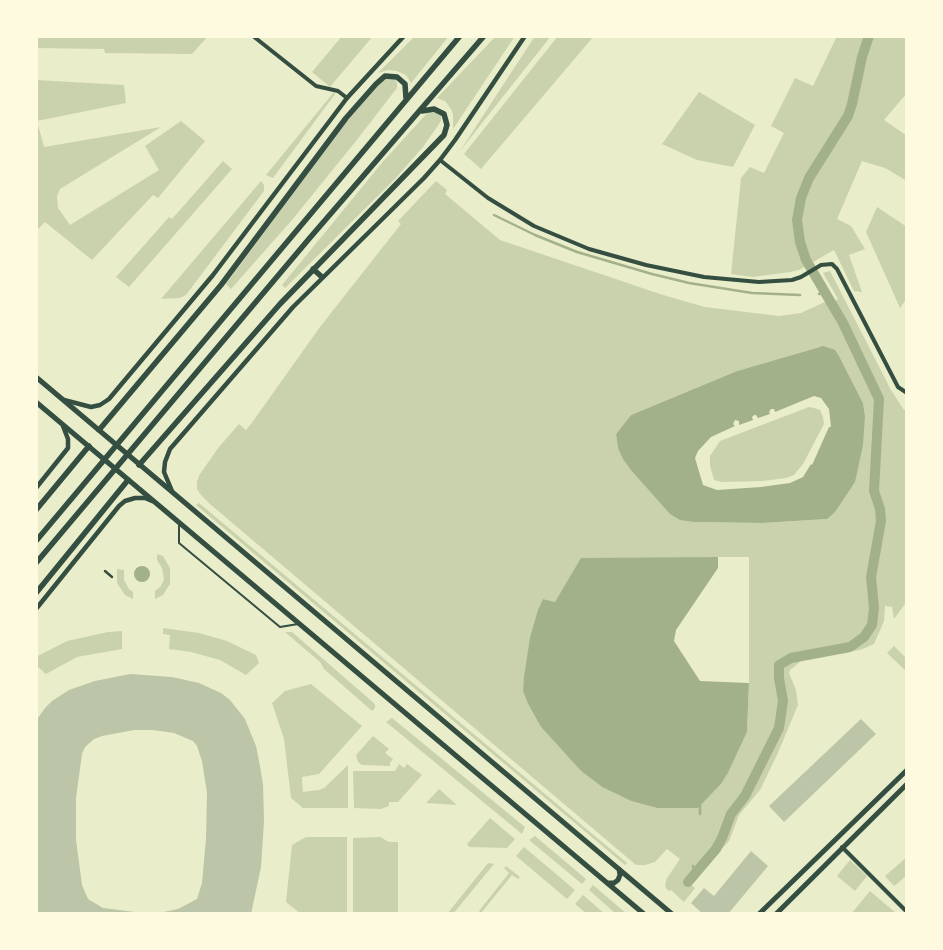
<!DOCTYPE html>
<style>
body{margin:0}
#map{position:relative;width:943px;height:950px;overflow:hidden;background:#e9edc9;font-family:"IBM Plex Sans",sans-serif}
canvas{display:block}
.frame{position:absolute;inset:0;border:38px solid #fefae0;pointer-events:none}
</style>
<div id="map">
<canvas width="943" height="950"></canvas>
<div class="frame"></div>
</div>
<script>
const context = document.querySelector('canvas').getContext('2d');
context.lineJoin = 'round';
function fill(path, color) { context.fillStyle = color; context.fill(path, 'evenodd'); }
const toPath = rows => new Path2D(rows.map(r => 'M' + r).join(''));
function trace(path, color, width, dash) { context.strokeStyle = color; context.lineWidth = width; context.lineCap = dash ? 'butt' : 'round'; context.setLineDash(dash || []); context.stroke(path); }
fill(toPath([
 [36,36,208,36,192,54,105,53,104,49,36,48],
 [342,36,373,36,330,87,312,72],
 [415,36,449,36,411,83,406,75,397,71,388,70,378,73],
 [496,36,515,36,453,129,453,114,451,109,445,101,437,98],
 [535,36,551,36,460,151],
 [558,36,594,36,481,169,464,154],
 [837,36,907,36,907,93,884,120,907,136,907,181,885,168,862,161,837,219,851,226,865,249,849,255,862,292,854,291,834,250,799,270,790,272,753,277,731,274,741,178,750,167,764,173,784,133,771,126,795,78,813,86],
 [385,78,395,79,397,83,397,88,356,141,292,220,231,289,226,284,340,129],
 [36,80,124,85,126,103,37,121,44,147,161,127,60,189,57,196,58,208,70,225,159,170,145,146,181,121,205,141,158,198,153,195,92,260,45,222,36,231],
 [334,92,335,94,273,178,266,175],
 [699,92,755,125,733,167,697,160,662,144],
 [429,111,431,111,441,115,441,121,423,147,395,179,285,288,282,285,381,164],
 [223,161,232,169,129,287,116,277,169,217,172,219],
 [261,181,264,185,264,191,186,295,180,298,161,299],
 [436,181,447,190,445,194,500,240,663,295,705,307,779,316,801,313,829,300,831,303,838,299,823,273,830,271,891,390,904,410,907,408,907,599,905,604,894,619,892,607,885,606,884,621,874,644,860,650,810,658,801,661,790,670,789,673,796,690,798,705,777,755,760,790,739,815,729,841,710,862,688,882,695,888,684,902,671,890,669,891,666,888,665,885,667,878,680,859,667,849,655,862,645,865,636,865,210,504,201,495,197,489,197,481,200,474,219,447,239,424,246,430,251,424,320,327,401,224,398,221],
 [819,347,839,356,863,403,865,416,827,519,762,523,694,522,618,448,616,434,631,415,737,371],
 [694,557,749,557,749,683,747,732,728,773,721,784,698,808,657,808,631,801,602,787,581,771,541,727,528,704,523,691,530,637,543,599,555,602],
 [877,207,907,227,905,236,907,237,907,298,900,308,866,232],
 [809,407,814,408,820,410,823,417,824,424,803,464,794,475,786,478,763,481,722,482,714,480,710,466,710,456,720,441],
 [199,503,627,863,625,865,196,505],
 [157,554,163,556,170,568,170,584,163,595,155,599,155,591,161,586,164,579,162,568,157,560],
 [117,569,124,570,124,580,129,589,133,592,133,599,125,595,117,583],
 [163,628,199,633,227,641,256,655,259,663,246,675,220,660,191,652,169,649,170,635,163,634],
 [122,631,122,649,77,657,46,674,36,665,36,657,67,641,108,632],
 [285,632,292,632,375,704,375,708,372,711,324,669,320,662],
 [894,646,907,659,907,672,887,653],
 [311,684,362,726,319,774,302,777,303,792,319,790,324,788,348,765,348,808,303,808,291,798,284,739,272,703,285,691],
 [392,718,525,827,522,834,386,722],
 [373,736,389,749,385,753,393,759,390,763,390,766,362,765,358,762,356,755],
 [399,764,404,768,407,764,422,775,398,802,389,802,389,806,381,809,354,808,353,771,395,771],
 [439,789,457,805,426,803],
 [490,818,515,839,507,848,469,847,467,844],
 [535,836,586,879,582,884,529,840],
 [306,837,347,837,347,914,301,914,286,902,292,845],
 [380,837,389,842,398,842,398,914,353,914,353,838],
 [524,847,575,890,567,899,516,856],
 [907,857,907,878,905,877,894,886,885,876],
 [850,860,867,876,855,891,837,876],
 [488,863,494,864,453,914,447,914],
 [506,866,520,877,518,879,512,875,481,913,479,911,509,873,504,868],
 [593,885,627,914,616,914,589,890],
 [870,891,897,914,851,914],
 [583,895,605,914,587,914,575,904]
]), '#cad2ad');
fill(toPath([
 [823,346,835,350,839,356,863,403,865,416,863,445,855,482,835,512,827,519,762,523,694,522,680,520,670,514,631,470,623,459,618,448,616,434,631,415,737,371],
 [814,396,821,398,829,409,831,427,829,427,812,465,811,464,803,477,790,483,761,487,717,490,703,485,695,458,698,451,711,437,735,426,733,424,735,420,739,421,739,425,753,420,752,417,754,415,756,415,758,418,770,414,769,412,771,409,774,409,775,412],
 [718,557,718,568,676,630,674,641,700,681,749,683,747,732,728,773,721,784,698,808,657,808,631,801,602,787,581,771,541,727,528,704,523,691,524,677,530,637,538,610,543,599,555,602,581,558],
 '134 574a8 8 0 1 1 16 0a8 8 0 1 1-16 0Z'
]), '#a3b18a');
trace(toPath([
 [494,215,535,235,577,252,652,274,689,283,752,293,800,295],
 [819,294,824,292],
 [700,814,700,805],
 [693,866,695,873]
]), '#a3b18a', 2.5);
trace(toPath([
 [688,882,716,849,722,838,731,814,745,796,779,728,783,701,779,678,779,665,791,658,850,647,864,637,872,625,874,608,871,577,881,521,880,509,874,491,879,399,843,323,806,260,800,242,797,220,801,198,809,178,848,116,852,104,862,57,869,36]
]), '#a3b18a', 10);
fill(toPath([
 [130,674,172,677,199,683,221,693,230,700,245,719,256,746,260,766,263,785,264,821,261,867,251,914,154,914,178,909,197,899,202,883,206,839,207,793,202,761,197,746,193,741,174,733,153,730,134,730,102,736,94,739,85,747,82,754,76,798,76,840,82,885,88,899,103,908,135,912,135,914,36,914,36,721,45,708,52,701,69,690,95,681],
 [861,719,876,734,784,822,769,806],
 [751,851,768,866,728,914,703,914,691,903,704,888,714,896]
]), '#bcc5a7');
trace(toPath([
 [179,525,179,543,280,627,298,624]
]), '#344e41', 2);
trace(toPath([
 [105,571,112,577]
]), '#344e41', 2.5);
trace(toPath([
 [253,36,316,86,338,91,347,98],
 [440,160,488,198,534,226,589,249,646,265,704,277,759,282,792,280,801,277,821,265,832,264,837,269,898,387,907,393],
 [842,847,907,912]
]), '#344e41', 4);
trace(toPath([
 [64,400,91,407,100,405,109,399,213,275,347,98,404,36],
 [36,488,68,448,68,439,63,426],
 [172,491,164,472,165,462,170,449,293,307,424,178,440,160,455,140,525,36],
 [36,609,119,506,125,501,135,498,145,498,152,501]
]), '#344e41', 4.5);
trace(toPath([
 [36,377,672,914],
 [36,402,644,914],
 [608,883,614,883,618,880,620,875,619,869],
 [759,914,907,770],
 [776,914,907,784]
]), '#344e41', 5);
trace(toPath([
 [313,269,322,277],
 [99,430,221,285,346,118,376,84,385,76,397,77,405,84,406,98],
 [139,465,280,304,444,135,447,125,444,114,434,109,422,111],
 [36,510,89,446],
 [36,541,460,36],
 [36,563,308,240,484,36],
 [36,593,128,480]
]), '#344e41', 5.5);
</script>
